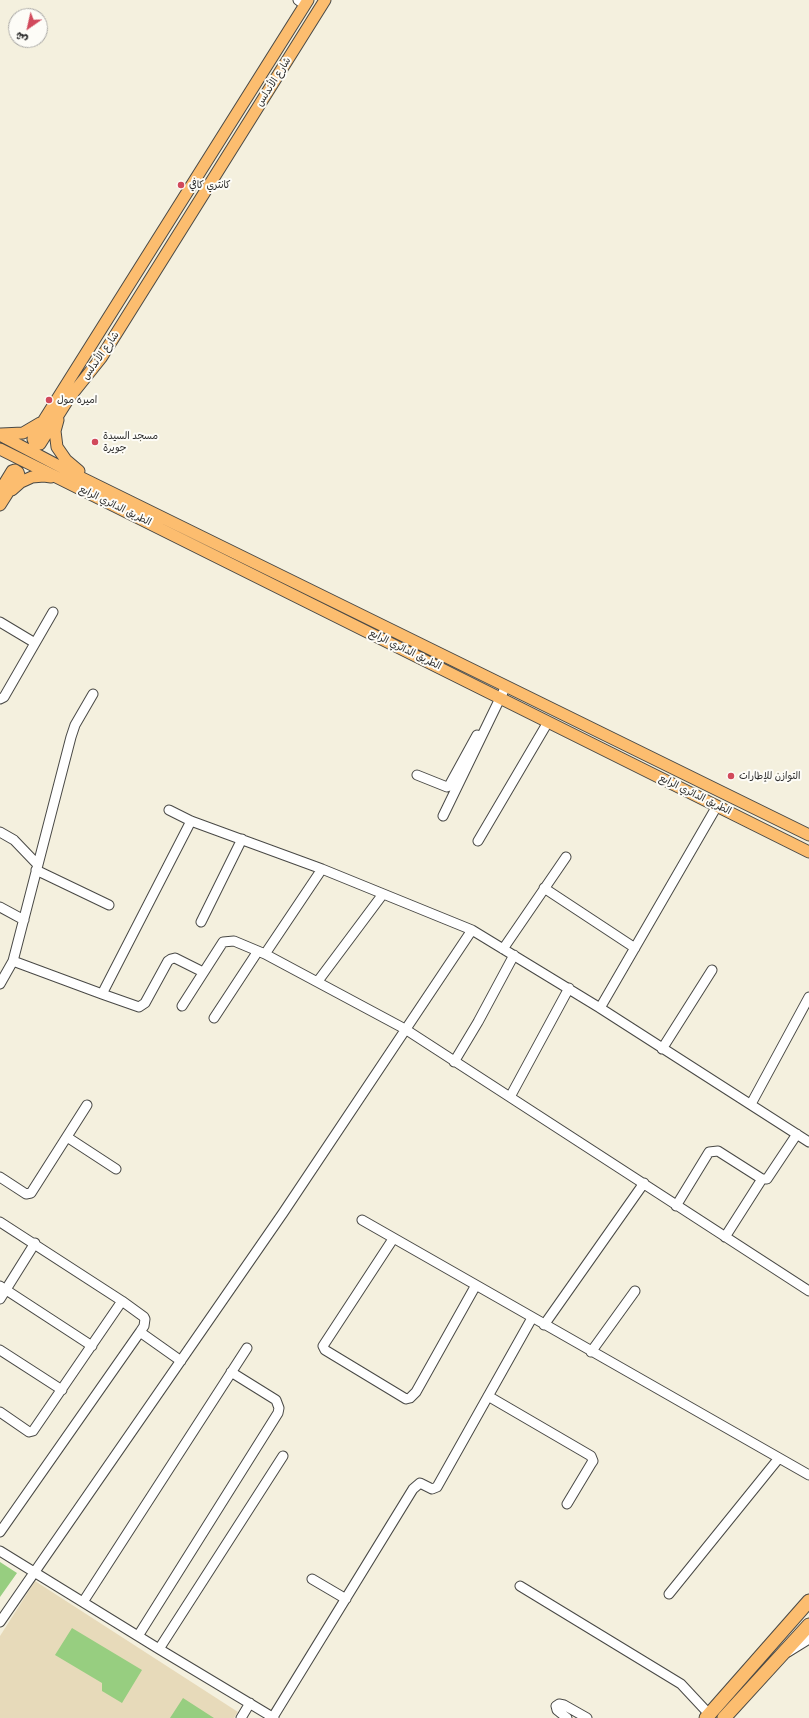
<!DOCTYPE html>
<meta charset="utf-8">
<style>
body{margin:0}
#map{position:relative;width:809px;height:1718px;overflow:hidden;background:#f4f0de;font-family:"Balsamiq Sans","Playpen Sans Arabic",sans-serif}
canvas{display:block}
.north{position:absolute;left:8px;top:8px;width:40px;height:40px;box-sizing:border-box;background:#fdfcf7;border:1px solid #a9a8a5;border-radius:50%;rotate:214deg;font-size:11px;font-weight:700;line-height:16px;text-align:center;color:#2b2b2b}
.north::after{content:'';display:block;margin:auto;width:14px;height:18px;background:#d1495b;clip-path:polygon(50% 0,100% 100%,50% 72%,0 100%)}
</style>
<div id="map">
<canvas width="809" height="1718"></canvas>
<div class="north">ش</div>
</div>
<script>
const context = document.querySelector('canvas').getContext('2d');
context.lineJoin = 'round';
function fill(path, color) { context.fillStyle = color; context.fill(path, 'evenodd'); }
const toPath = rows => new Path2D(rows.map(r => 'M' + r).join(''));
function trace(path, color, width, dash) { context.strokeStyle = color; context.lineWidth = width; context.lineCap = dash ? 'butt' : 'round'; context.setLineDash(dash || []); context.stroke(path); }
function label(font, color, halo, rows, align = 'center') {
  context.font = font + ' "Balsamiq Sans","Playpen Sans Arabic",sans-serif'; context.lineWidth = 4; context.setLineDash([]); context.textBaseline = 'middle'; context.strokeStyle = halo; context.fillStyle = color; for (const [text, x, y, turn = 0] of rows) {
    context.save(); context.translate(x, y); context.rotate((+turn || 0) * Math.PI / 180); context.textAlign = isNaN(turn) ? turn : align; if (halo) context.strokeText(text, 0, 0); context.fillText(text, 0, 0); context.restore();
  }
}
fill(toPath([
 [35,1581,238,1712,234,1718,0,1718,0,1636]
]), '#e7daba');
fill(toPath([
 [0,1562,17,1573,0,1597],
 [72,1628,142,1670,122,1703,102,1691,102,1683,55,1655],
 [183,1698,214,1718,170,1718]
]), '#97ce80');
const minor = toPath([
 [298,0,305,5],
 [0,622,35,643],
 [0,699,4,697,53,612],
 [417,775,447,787,449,786,477,735],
 [169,810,191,821,322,869,472,930,600,1008,809,1142],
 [443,816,506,686],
 [0,832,14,840,37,864],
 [478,841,548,722],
 [36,870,109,905],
 [544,888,635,948],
 [0,907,24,920],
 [201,922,242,839],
 [503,949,566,857],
 [265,954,322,869],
 [13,961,102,994,139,1007,145,1003,168,961,171,959,175,958,203,972],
 [318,981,383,894],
 [0,984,13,961,71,737,75,725,93,694],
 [102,994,191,821],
 [182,1006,223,942,234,941,265,954,405,1029,809,1291],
 [600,1008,717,806],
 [214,1018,258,951],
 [662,1049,712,970],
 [454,1062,478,1022,514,955],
 [510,1097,569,988],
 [751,1104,809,997],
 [67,1137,116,1169],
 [0,1177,26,1194,31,1193,87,1105],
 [676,1206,709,1152,718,1151,762,1179,767,1179,797,1134],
 [362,1220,809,1475],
 [0,1222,122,1301,144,1317,145,1319,144,1326,140,1332,0,1532],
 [725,1237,762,1179],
 [393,1239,323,1346,325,1350,406,1399,410,1398,416,1392,476,1285],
 [0,1286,92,1346],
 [0,1299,35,1243],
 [544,1325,644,1183],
 [140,1332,181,1361],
 [0,1350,62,1390],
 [591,1352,635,1291],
 [488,1396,591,1456,593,1461,591,1464,567,1504],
 [0,1412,29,1432,33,1431,122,1301],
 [0,1551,159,1649,274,1718],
 [312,1579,346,1599],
 [520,1586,681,1684,709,1714],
 [669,1594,779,1458],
 [83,1602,247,1348],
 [0,1622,283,1213,472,930],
 [138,1636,278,1413,279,1408,276,1400,231,1372],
 [159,1649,283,1456],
 [788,1652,809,1639],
 [273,1717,413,1489,420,1483,432,1489,437,1487,532,1318],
 [241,1718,250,1703],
 [567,1718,557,1710,556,1706,559,1704,564,1705,587,1718]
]);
const major = toPath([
 [308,0,44,420,33,439,35,444,40,444,69,398,101,358,325,0],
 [58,420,55,431,57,447,66,460,79,471],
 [1,434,23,433,40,423],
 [0,435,80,477,809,835],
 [0,449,809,852],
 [12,490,21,482,32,477,44,476,51,477],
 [0,491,12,471,15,470,18,472,19,475,0,505]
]);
const highway = toPath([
 [706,1718,809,1601],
 [724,1718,809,1625]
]);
trace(minor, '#494946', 11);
trace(major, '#494946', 13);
trace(highway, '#494946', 15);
trace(minor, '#fff', 9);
trace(major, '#fcbd6f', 11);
trace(highway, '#fcbd6f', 13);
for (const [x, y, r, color] of [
 [181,185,4,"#d1495b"],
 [49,400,4,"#d1495b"],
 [95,442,4,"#d1495b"],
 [731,776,4,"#d1495b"]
]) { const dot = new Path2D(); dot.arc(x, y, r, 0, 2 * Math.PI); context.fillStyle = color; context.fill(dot); trace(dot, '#fdfcf7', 1.5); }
label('10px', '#2b2b2b', '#fdfcf7', [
 ["شارع الأندلس",274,82,-58],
 ["شارع الأندلس",101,356,-55],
 ["الطريق الدائري الرابع",115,506,26],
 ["الطريق الدائري الرابع",405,650,26],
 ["الطريق الدائري الرابع",695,795,26]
]);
label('10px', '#2b2b2b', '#fdfcf7', [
 ["كانتري كافي",189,185],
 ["اميره مول",57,400],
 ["مسجد السيدة",103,436],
 ["جويرة",103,448],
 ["التوازن للإطارات",739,776]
], 'left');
</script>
